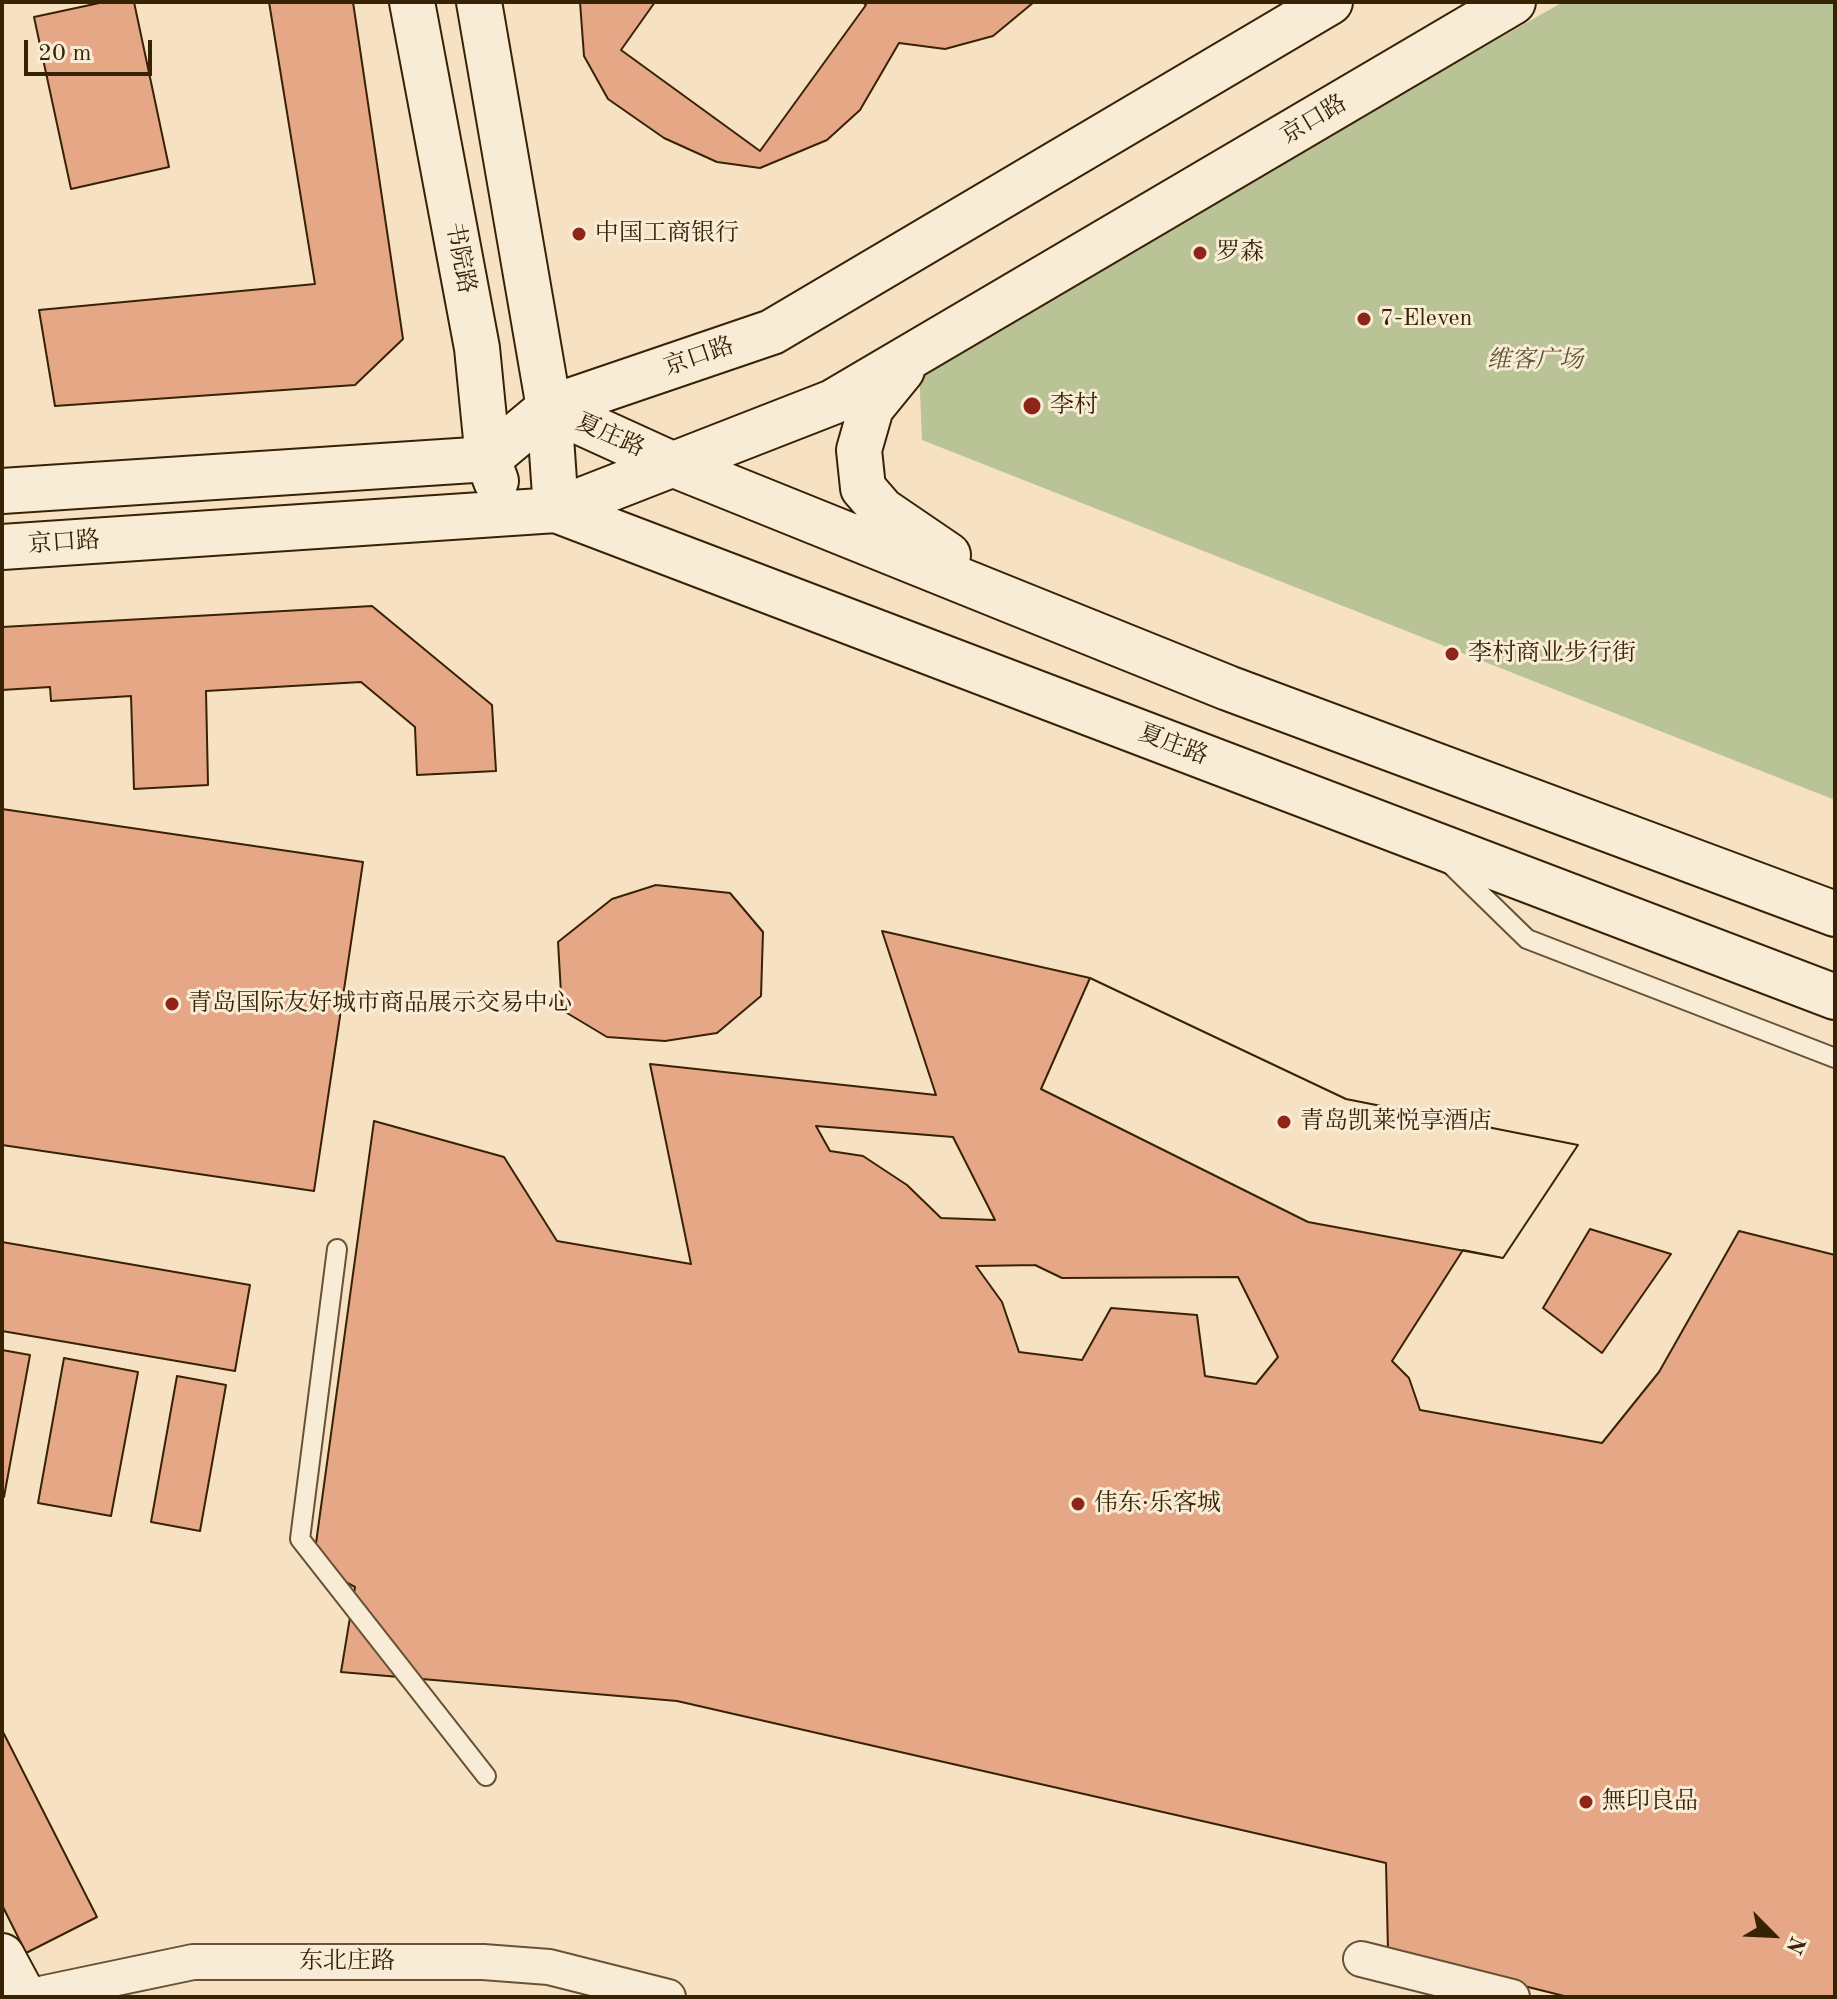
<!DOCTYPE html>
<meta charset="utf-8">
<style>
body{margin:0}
#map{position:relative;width:1837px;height:1999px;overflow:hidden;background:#f6e1c2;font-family:"Old Standard TT",serif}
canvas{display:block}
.frame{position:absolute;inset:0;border:4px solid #372304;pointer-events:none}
.north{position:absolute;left:1733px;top:1895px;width:80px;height:80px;-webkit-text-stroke:6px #f9ecd7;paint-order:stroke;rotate:114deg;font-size:22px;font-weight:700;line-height:32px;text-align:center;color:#372304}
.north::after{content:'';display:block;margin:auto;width:28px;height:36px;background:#372304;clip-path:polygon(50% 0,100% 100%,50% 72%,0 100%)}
.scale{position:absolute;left:24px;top:40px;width:128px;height:36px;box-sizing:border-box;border:4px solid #372304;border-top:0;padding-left:10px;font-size:24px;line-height:28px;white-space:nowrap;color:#372304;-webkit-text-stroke:6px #f9ecd7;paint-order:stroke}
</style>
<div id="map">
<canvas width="1837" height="1999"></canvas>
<div class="frame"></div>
<div class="north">N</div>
<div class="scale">20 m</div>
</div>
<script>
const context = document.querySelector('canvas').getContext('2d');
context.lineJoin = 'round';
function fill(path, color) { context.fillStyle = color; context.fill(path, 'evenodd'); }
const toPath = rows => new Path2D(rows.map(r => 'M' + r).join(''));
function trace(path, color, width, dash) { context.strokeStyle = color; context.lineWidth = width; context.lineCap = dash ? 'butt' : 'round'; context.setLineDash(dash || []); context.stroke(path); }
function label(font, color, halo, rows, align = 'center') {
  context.font = font + ' "Old Standard TT","Noto Serif SC",serif'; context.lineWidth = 6; context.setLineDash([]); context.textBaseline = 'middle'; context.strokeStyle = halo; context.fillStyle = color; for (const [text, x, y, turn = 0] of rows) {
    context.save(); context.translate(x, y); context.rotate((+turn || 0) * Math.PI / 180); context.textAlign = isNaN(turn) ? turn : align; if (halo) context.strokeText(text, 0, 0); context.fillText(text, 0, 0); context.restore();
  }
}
fill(toPath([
 [1563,2,1835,2,1835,800,922,440,919,369]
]), '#bac395');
const building = toPath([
 [104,2,134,2,169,167,71,189,34,17,104,2],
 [269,2,353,2,403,339,355,385,55,406,39,310,315,284,269,2],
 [580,2,1034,2,993,36,945,49,899,43,860,110,827,140,760,168,717,162,664,138,608,99,584,56,580,2],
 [655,2,862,2,866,5,760,151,621,50,655,2],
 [372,606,492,705,496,771,417,775,415,727,361,682,206,691,208,785,134,789,131,696,51,701,50,687,2,690,2,627,372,606],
 [2,809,363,862,314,1191,2,1145,2,809],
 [656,885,730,893,763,932,761,996,717,1033,665,1041,607,1037,562,1010,558,942,612,899,656,885],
 [882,931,1090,978,1346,1099,1578,1145,1503,1258,1463,1250,1392,1361,1409,1378,1420,1410,1602,1443,1659,1372,1739,1231,1835,1255,1835,1997,1568,1997,1388,1952,1386,1863,677,1701,341,1672,355,1587,313,1565,374,1121,504,1157,557,1241,691,1264,650,1064,936,1095,882,931],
 [816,1126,953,1137,995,1220,941,1218,907,1185,863,1156,830,1151,816,1126],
 [1035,1265,1062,1278,1238,1277,1278,1357,1256,1384,1205,1376,1197,1315,1111,1308,1082,1360,1019,1352,1002,1302,976,1266,1035,1265],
 [1090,978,1346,1099,1578,1145,1503,1258,1308,1222,1041,1089,1090,978],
 [1590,1229,1671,1254,1602,1353,1543,1308,1590,1229],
 [2,1242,250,1285,235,1371,2,1331,2,1242],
 [2,1350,30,1355,4,1497,2,1497,2,1350],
 [64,1358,138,1372,111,1516,38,1503,64,1358],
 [177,1376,226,1385,200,1531,151,1522,177,1376],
 [2,1730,97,1917,26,1953,2,1905,2,1730]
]);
fill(building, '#e6a787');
trace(building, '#372304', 2);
const lane = toPath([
 [1449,863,1527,939,1835,1058],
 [337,1249,300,1539,486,1776]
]);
const street = toPath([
 [1361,1959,1512,1997],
 [26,1997,193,1962,483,1962,549,1967,668,1997]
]);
const secondary = toPath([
 [412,2,477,348,488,459,496,481],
 [479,2,549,408,556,510],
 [902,370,871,408,859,450,863,488,882,510,948,555],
 [549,408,672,464,1228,688,1835,914],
 [2,491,488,459,549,408,772,332,1330,2],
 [556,510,833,402,1513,2],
 [2,547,556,510,1835,997],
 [2,1956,24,1997]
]);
trace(lane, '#675234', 22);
trace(street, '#675234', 38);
trace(secondary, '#372304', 48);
trace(lane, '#f9ecd7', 18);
trace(street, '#f9ecd7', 34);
trace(secondary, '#f9ecd7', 44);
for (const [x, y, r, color] of [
 [579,234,8,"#8f2418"],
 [1200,253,8,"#8f2418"],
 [1364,319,8,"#8f2418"],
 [1032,406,10,"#8f2418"],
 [1452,654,8,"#8f2418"],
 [172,1004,8,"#8f2418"],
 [1284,1122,8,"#8f2418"],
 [1078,1504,8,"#8f2418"],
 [1586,1802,8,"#8f2418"]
]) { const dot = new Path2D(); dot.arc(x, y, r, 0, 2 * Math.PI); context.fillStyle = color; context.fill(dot); trace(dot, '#f9ecd7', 3); }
label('24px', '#372304', '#f9ecd7', [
 ["京口路",1314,120,-31],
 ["书院路",460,258,79],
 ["京口路",699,357,-19],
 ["夏庄路",610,436,24],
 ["京口路",64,543,-4],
 ["夏庄路",1173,745,21],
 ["东北庄路",347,1962]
]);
label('24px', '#372304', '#f9ecd7', [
 ["中国工商银行",595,234],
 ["罗森",1216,253],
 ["7-Eleven",1380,319],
 ["李村",1050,406],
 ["李村商业步行街",1468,654],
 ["青岛国际友好城市商品展示交易中心",188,1004],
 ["青岛凯莱悦享酒店",1300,1122],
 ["伟东·乐客城",1094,1504],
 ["無印良品",1602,1802]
], 'left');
label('italic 24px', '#5e5330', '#f9ecd7', [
 ["维客广场",1535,361]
]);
</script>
